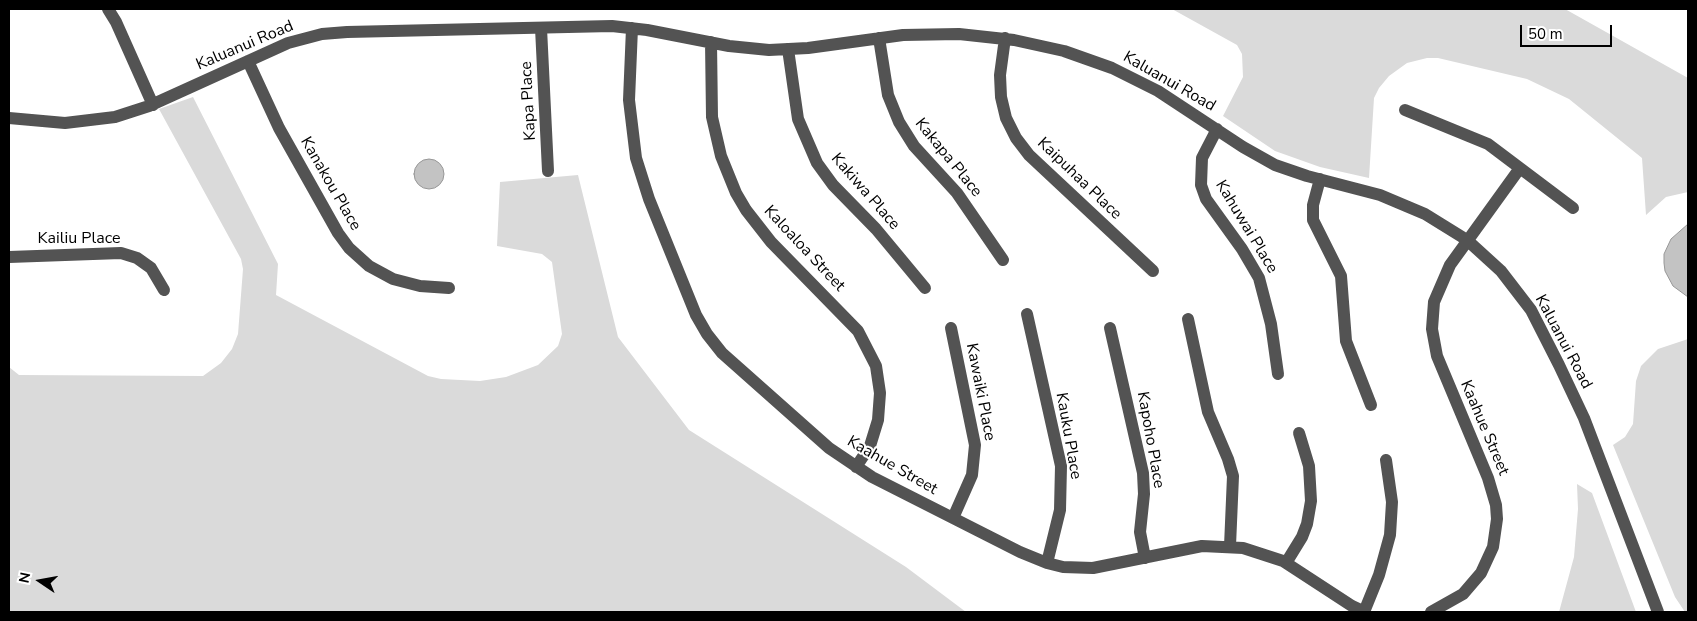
<!DOCTYPE html>
<style>
body{margin:0}
#map{position:relative;width:1697px;height:621px;overflow:hidden;background:#fff;font-family:"Nunito Sans",sans-serif}
canvas{display:block}
.frame{position:absolute;inset:0;border:10px solid #000;pointer-events:none}
.north{position:absolute;left:15px;top:556px;width:50px;height:50px;-webkit-text-stroke:4px #fff;paint-order:stroke;rotate:282deg;font-size:14px;font-weight:700;line-height:20px;text-align:center;color:#000}
.north::after{content:'';display:block;margin:auto;width:18px;height:22px;background:#000;clip-path:polygon(50% 0,100% 100%,50% 72%,0 100%)}
.scale{position:absolute;left:1520px;top:25px;width:92px;height:22px;box-sizing:border-box;border:2px solid #000;border-top:0;padding-left:6px;font-size:15px;line-height:18px;white-space:nowrap;color:#000;-webkit-text-stroke:4px #fff;paint-order:stroke}
</style>
<div id="map">
<canvas width="1697" height="621"></canvas>
<div class="frame"></div>
<div class="north">N</div>
<div class="scale">50 m</div>
</div>
<script>
const context = document.querySelector('canvas').getContext('2d');
context.lineJoin = 'round';
function fill(path, color) { context.fillStyle = color; context.fill(path, 'evenodd'); }
const toPath = rows => new Path2D(rows.map(r => 'M' + r).join(''));
function trace(path, color, width, dash) { context.strokeStyle = color; context.lineWidth = width; context.lineCap = dash ? 'butt' : 'round'; context.setLineDash(dash || []); context.stroke(path); }
function label(font, color, halo, rows, align = 'center') {
  context.font = font + ' "Nunito Sans",sans-serif'; context.lineWidth = 4; context.setLineDash([]); context.textBaseline = 'middle'; context.strokeStyle = halo; context.fillStyle = color; for (const [text, x, y, turn = 0] of rows) {
    context.save(); context.translate(x, y); context.rotate((+turn || 0) * Math.PI / 180); context.textAlign = isNaN(turn) ? turn : align; if (halo) context.strokeText(text, 0, 0); context.fillText(text, 0, 0); context.restore();
  }
}
fill(toPath([
 [1172,9,1565,9,1688,78,1688,192,1666,197,1646,215,1642,158,1569,99,1527,79,1438,58,1427,58,1407,63,1389,76,1379,88,1374,98,1369,178,1320,167,1275,151,1223,116,1243,77,1242,54,1237,45],
 [193,97,278,264,276,295,428,376,441,379,480,381,506,377,538,365,558,346,562,334,552,262,542,254,497,246,500,182,578,175,618,337,689,430,906,567,966,612,9,612,9,367,19,375,203,376,221,363,232,349,238,334,243,269,241,259,159,109],
 [1688,339,1688,612,1685,612,1675,597,1613,445,1625,437,1633,424,1636,381,1641,366,1658,349],
 [1577,484,1592,493,1636,612,1559,612,1574,557,1578,509]
]), '#dadada');
const building = toPath([
 '414 174a15 15 0 1 1 30 0a15 15 0 1 1-30 0Z',
 [1688,224,1688,297,1673,286,1665,271,1664,263,1664,254,1671,239,1688,224]
]);
fill(building, '#c3c3c3');
trace(building, '#979797', 1);
trace(toPath([
 [108,9,116,22,153,105],
 [541,28,548,171],
 [632,28,629,100,636,158,649,199,696,315,707,334,722,353,829,448,872,477,1020,552,1047,563,1063,567,1093,568,1202,546,1243,548,1283,561,1352,606,1365,612],
 [879,38,888,95,899,122,914,146,957,193,1003,260],
 [1005,38,1000,75,1001,97,1006,118,1016,138,1029,155,1153,271],
 [711,42,712,117,721,156,736,193,746,210,771,242,858,331,876,366,880,393,878,420,870,446,856,467],
 [788,49,798,119,817,163,833,185,876,229,925,288],
 [248,61,279,128,338,233,349,248,369,266,393,279,420,286,449,288],
 [1405,110,1488,144,1573,208],
 [9,118,65,123,115,117,149,106,288,43,322,34,347,32,612,26,647,30,729,46,769,50,808,48,903,35,959,34,1014,40,1064,51,1112,68,1158,91,1243,147,1275,165,1307,176,1380,195,1425,214,1467,240,1501,271,1531,310,1559,365,1584,418,1658,612],
 [1217,129,1202,158,1201,185,1206,199,1242,249,1259,278,1271,324,1278,374],
 [1320,179,1313,205,1313,220,1341,276,1346,341,1371,405],
 [9,257,121,253,137,258,151,268,164,290],
 [1027,314,1061,466,1060,510,1047,563],
 [1188,319,1208,412,1228,459,1233,476,1230,546],
 [951,328,975,445,972,475,953,518],
 [1110,328,1143,473,1144,494,1140,532,1145,558],
 [1286,563,1302,537,1307,524,1311,501,1309,466,1299,433],
 [1364,612,1379,575,1390,535,1392,502,1386,460],
 [1431,612,1463,594,1481,573,1493,547,1497,519,1496,505,1488,478,1437,356,1432,329,1434,302,1450,265,1520,168]
]), '#535353', 12);
label('16px', '#000', '#fff', [
 ["Kaluanui Road",245,46,-23],
 ["Kaluanui Road",1169,82,30],
 ["Kapa Place",529,101,-93],
 ["Kakapa Place",948,158,51],
 ["Kaipuhaa Place",1079,179,44],
 ["Kanakou Place",330,184,60],
 ["Kakiwa Place",865,192,49],
 ["Kahuwai Place",1246,227,59],
 ["Kailiu Place",79,239],
 ["Kaloaloa Street",804,249,47],
 ["Kaluanui Road",1563,342,62],
 ["Kawaiki Place",980,392,79],
 ["Kaahue Street",1484,428,67],
 ["Kauku Place",1068,436,80],
 ["Kapoho Place",1150,440,80],
 ["Kaahue Street",892,466,30]
]);
</script>
